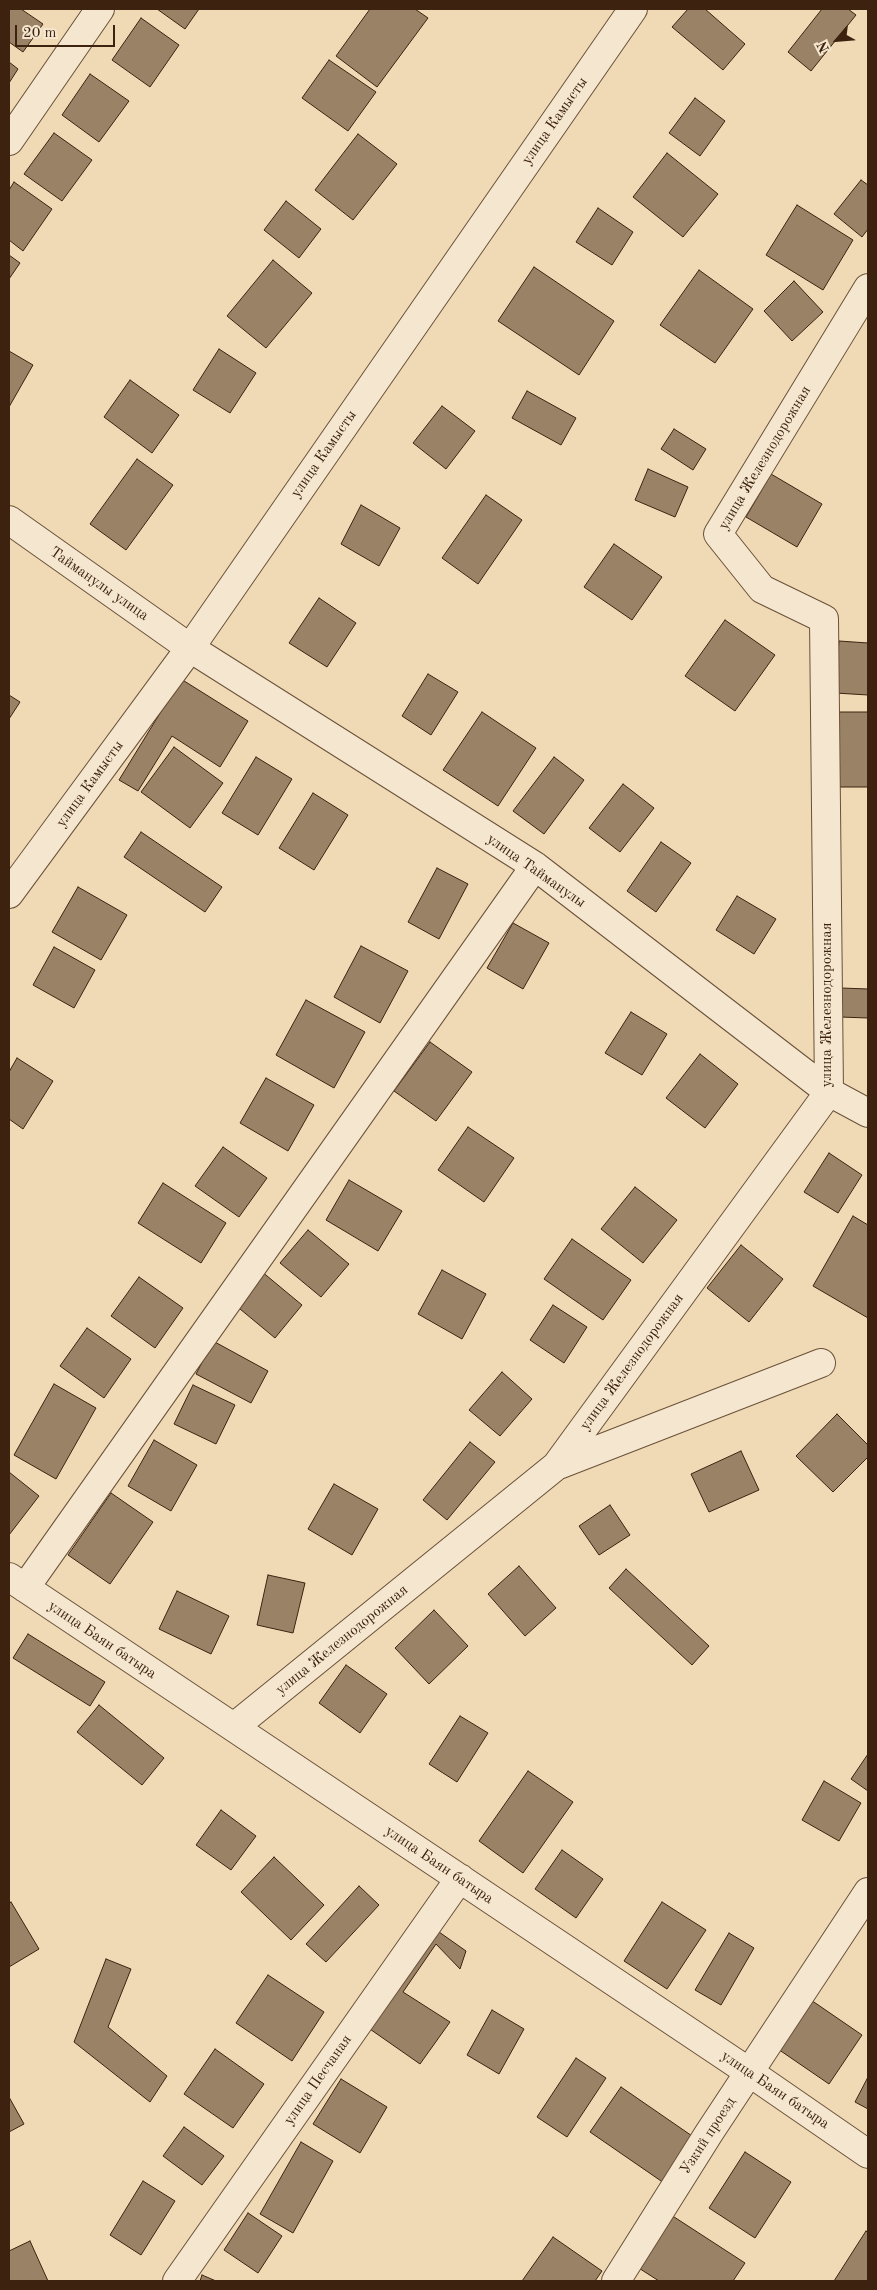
<!DOCTYPE html>
<meta charset="utf-8">
<style>
body{margin:0}
#map{position:relative;width:877px;height:2290px;overflow:hidden;background:#efdab5;font-family:"Old Standard TT",serif}
canvas{display:block}
.frame{position:absolute;inset:0;border:10px solid #3d2210;pointer-events:none}
.north{position:absolute;left:812px;top:15px;width:50px;height:50px;-webkit-text-stroke:4px #f5e7cf;paint-order:stroke;rotate:243deg;font-size:14px;font-weight:700;line-height:20px;text-align:center;color:#3d2210}
.north::after{content:'';display:block;margin:auto;width:18px;height:22px;background:#3d2210;clip-path:polygon(50% 0,100% 100%,50% 72%,0 100%)}
.scale{position:absolute;left:15px;top:25px;width:100px;height:22px;box-sizing:border-box;border:2px solid #3d2210;border-top:0;padding-left:6px;font-size:15px;line-height:18px;white-space:nowrap;color:#3d2210;-webkit-text-stroke:4px #f5e7cf;paint-order:stroke}
</style>
<div id="map">
<canvas width="877" height="2290"></canvas>
<div class="frame"></div>
<div class="north">N</div>
<div class="scale">20 m</div>
</div>
<script>
const context = document.querySelector('canvas').getContext('2d');
context.lineJoin = 'round';
function fill(path, color) { context.fillStyle = color; context.fill(path, 'evenodd'); }
const toPath = rows => new Path2D(rows.map(r => 'M' + r).join(''));
function trace(path, color, width, dash) { context.strokeStyle = color; context.lineWidth = width; context.lineCap = dash ? 'butt' : 'round'; context.setLineDash(dash || []); context.stroke(path); }
function label(font, color, halo, rows, align = 'center') {
  context.font = font + ' "Old Standard TT",serif'; context.lineWidth = 5; context.setLineDash([]); context.textBaseline = 'middle'; context.strokeStyle = halo; context.fillStyle = color; for (const [text, x, y, turn = 0] of rows) {
    context.save(); context.translate(x, y); context.rotate((+turn || 0) * Math.PI / 180); context.textAlign = isNaN(turn) ? turn : align; if (halo) context.strokeText(text, 0, 0); context.fillText(text, 0, 0); context.restore();
  }
}
const building = toPath([
 [9,9,21,9,43,24,23,52,9,42,9,9],
 [157,9,199,9,185,29,157,9],
 [370,9,415,9,428,18,377,87,336,56,370,9],
 [688,9,705,9,745,44,723,70,672,27,688,9],
 [822,9,848,9,856,15,811,71,788,52,822,9],
 [141,18,179,45,150,87,112,60,141,18],
 [329,60,376,92,348,131,302,98,329,60],
 [9,62,18,69,9,83,9,62],
 [90,74,129,101,99,142,62,115,90,74],
 [695,98,725,121,700,156,669,133,695,98],
 [54,133,92,160,62,201,24,174,54,133],
 [358,134,397,164,353,220,315,190,358,134],
 [667,153,718,194,683,237,633,197,667,153],
 [861,180,868,185,868,229,862,237,834,214,861,180],
 [14,182,52,209,23,251,9,240,9,190,14,182],
 [286,201,321,229,299,258,264,230,286,201],
 [797,205,853,240,823,290,766,255,797,205],
 [598,208,633,232,612,265,576,242,598,208],
 [9,255,20,263,9,279,9,255],
 [273,260,312,293,266,348,227,316,273,260],
 [534,267,614,321,579,375,498,321,534,267],
 [699,270,753,309,715,363,660,325,699,270],
 [794,281,823,312,792,341,764,311,794,281],
 [219,349,256,373,230,413,193,390,219,349],
 [9,351,33,365,9,407,9,351],
 [130,380,179,415,152,453,104,417,130,380],
 [527,391,576,418,561,445,512,418,527,391],
 [442,406,475,431,446,469,413,443,442,406],
 [674,429,706,449,693,470,661,449,674,429],
 [137,459,173,485,126,550,90,524,137,459],
 [648,469,688,487,675,517,635,500,648,469],
 [771,474,822,504,797,547,746,517,771,474],
 [486,495,522,520,478,584,442,558,486,495],
 [361,505,400,528,379,566,341,544,361,505],
 [614,544,662,577,632,620,584,587,614,544],
 [319,598,356,623,327,667,289,643,319,598],
 [725,620,775,655,735,711,685,676,725,620],
 [839,641,868,643,868,695,835,693,839,641],
 [428,674,458,692,431,735,402,716,428,674],
 [181,679,248,721,220,767,172,736,138,791,119,780,181,679],
 [9,695,20,702,9,719,9,695],
 [482,712,536,748,498,806,443,770,482,712],
 [832,712,868,712,868,787,832,787,832,712],
 [174,747,223,783,190,828,141,792,174,747],
 [256,757,292,779,258,835,222,813,256,757],
 [554,757,584,780,544,834,513,811,554,757],
 [623,784,654,808,620,852,589,828,623,784],
 [313,793,348,815,314,870,279,848,313,793],
 [141,832,222,887,205,912,124,857,141,832],
 [661,842,691,863,656,912,627,891,661,842],
 [437,868,468,884,439,939,408,922,437,868],
 [78,887,127,915,101,960,52,932,78,887],
 [737,896,776,919,754,954,716,930,737,896],
 [513,923,549,943,523,989,487,968,513,923],
 [361,946,408,971,380,1023,334,997,361,946],
 [54,947,95,970,74,1008,33,985,54,947],
 [841,988,868,989,868,1018,840,1017,841,988],
 [306,1000,365,1032,334,1088,276,1055,306,1000],
 [631,1012,667,1034,642,1075,605,1053,631,1012],
 [430,1042,472,1072,436,1121,394,1091,430,1042],
 [700,1054,738,1084,705,1128,666,1098,700,1054],
 [17,1058,53,1081,23,1129,9,1119,9,1072,17,1058],
 [266,1078,314,1105,288,1151,240,1123,266,1078],
 [468,1127,514,1158,484,1202,438,1170,468,1127],
 [223,1147,267,1178,239,1217,195,1186,223,1147],
 [829,1153,862,1175,838,1213,804,1192,829,1153],
 [349,1180,402,1211,378,1251,326,1220,349,1180],
 [163,1183,226,1223,201,1263,138,1223,163,1183],
 [635,1187,677,1220,643,1263,601,1229,635,1187],
 [853,1216,868,1225,868,1318,813,1286,853,1216],
 [308,1230,349,1264,321,1297,280,1263,308,1230],
 [572,1239,631,1280,603,1320,544,1279,572,1239],
 [741,1245,783,1279,749,1322,707,1288,741,1245],
 [442,1270,486,1294,462,1339,418,1314,442,1270],
 [261,1271,302,1305,275,1338,234,1304,261,1271],
 [139,1277,183,1308,155,1348,111,1316,139,1277],
 [553,1305,587,1327,564,1363,530,1340,553,1305],
 [87,1328,131,1359,104,1398,60,1366,87,1328],
 [213,1341,268,1371,251,1403,196,1374,213,1341],
 [502,1372,532,1399,500,1436,469,1410,502,1372],
 [54,1384,96,1408,56,1479,14,1455,54,1384],
 [193,1385,235,1405,216,1444,174,1424,193,1385],
 [837,1414,868,1445,868,1457,833,1492,796,1456,837,1414],
 [154,1440,197,1465,171,1511,128,1486,154,1440],
 [470,1442,495,1462,447,1520,423,1500,470,1442],
 [741,1451,759,1490,709,1512,691,1474,741,1451],
 [9,1472,39,1496,9,1535,9,1472],
 [334,1484,378,1509,352,1555,308,1529,334,1484],
 [111,1493,153,1522,110,1584,68,1555,111,1493],
 [610,1505,630,1535,599,1555,579,1526,610,1505],
 [519,1566,556,1608,525,1636,488,1594,519,1566],
 [626,1569,709,1646,692,1665,609,1588,626,1569],
 [268,1575,305,1583,293,1633,257,1625,268,1575],
 [177,1591,229,1616,211,1654,159,1629,177,1591],
 [434,1610,468,1646,429,1684,395,1648,434,1610],
 [28,1634,105,1682,90,1706,13,1658,28,1634],
 [346,1665,387,1694,360,1733,319,1703,346,1665],
 [99,1705,164,1758,142,1785,77,1732,99,1705],
 [460,1716,488,1733,457,1782,429,1764,460,1716],
 [868,1754,868,1791,851,1779,868,1754],
 [528,1771,573,1802,523,1873,479,1841,528,1771],
 [824,1781,861,1803,839,1841,802,1820,824,1781],
 [221,1810,256,1836,231,1870,196,1845,221,1810],
 [562,1850,603,1879,576,1918,535,1889,562,1850],
 [274,1857,324,1905,291,1940,241,1892,274,1857],
 [359,1886,379,1905,326,1962,306,1944,359,1886],
 [11,1902,39,1949,9,1967,9,1904,11,1902],
 [662,1902,706,1930,667,1989,624,1961,662,1902],
 [432,1927,466,1951,460,1969,436,1944,403,1992,450,2022,420,2064,367,2027,432,1927],
 [729,1933,754,1948,721,2005,695,1990,729,1933],
 [106,1959,131,1969,108,2027,167,2076,150,2102,74,2042,106,1959],
 [268,1975,324,2012,292,2061,236,2023,268,1975],
 [808,1998,862,2035,829,2084,775,2047,808,1998],
 [492,2010,524,2029,499,2074,467,2055,492,2010],
 [215,2049,264,2084,233,2128,184,2094,215,2049],
 [576,2058,606,2078,567,2137,537,2117,576,2058],
 [868,2077,868,2109,855,2102,868,2077],
 [341,2079,387,2107,360,2153,313,2124,341,2079],
 [621,2087,695,2138,664,2183,590,2132,621,2087],
 [9,2097,24,2124,9,2132,9,2097],
 [184,2127,224,2156,202,2185,163,2156,184,2127],
 [301,2142,333,2161,293,2233,260,2214,301,2142],
 [745,2152,791,2182,755,2238,709,2208,745,2152],
 [143,2181,175,2201,141,2255,110,2235,143,2181],
 [248,2213,282,2236,258,2273,224,2250,248,2213],
 [668,2213,745,2263,733,2281,659,2281,634,2265,668,2213],
 [866,2231,868,2233,868,2281,834,2281,866,2231],
 [553,2237,602,2271,595,2281,522,2281,553,2237],
 [30,2241,48,2281,9,2281,9,2251,30,2241],
 [202,2275,216,2281,200,2281,202,2275]
]);
fill(building, '#9a8266');
trace(building, '#3d2210', 1);
const minor = toPath([
 [9,141,100,9],
 [9,520,190,648,535,866,829,1092,868,1113],
 [9,894,190,648,633,9],
 [556,1466,821,1363],
 [9,1577,749,2072,868,2154],
 [25,1588,535,866],
 [234,1727,556,1466,829,1092,824,619,762,589,718,534,868,288],
 [177,2281,460,1878],
 [616,2281,709,2133,868,1892]
]);
trace(minor, '#6a5039', 30);
trace(minor, '#f5e7cf', 28);
label('15px', '#3d2210', '#f5e7cf', [
 ["улица Камысты",555,121,-55],
 ["улица Камысты",324,454,-55],
 ["улица Железнодорожная",765,458,-59],
 ["Тайманулы улица",99,584,35],
 ["улица Камысты",90,784,-54],
 ["улица Тайманулы",536,871,35],
 ["улица Железнодорожная",827,1005,-90],
 ["улица Железнодорожная",632,1362,-54],
 ["улица Баян батыра",102,1640,34],
 ["улица Железнодорожная",342,1640,-39],
 ["улица Баян батыра",439,1865,34],
 ["улица Песчаная",318,2080,-55],
 ["улица Баян батыра",775,2090,34],
 ["Узкий проезд",708,2136,-57]
]);
</script>
